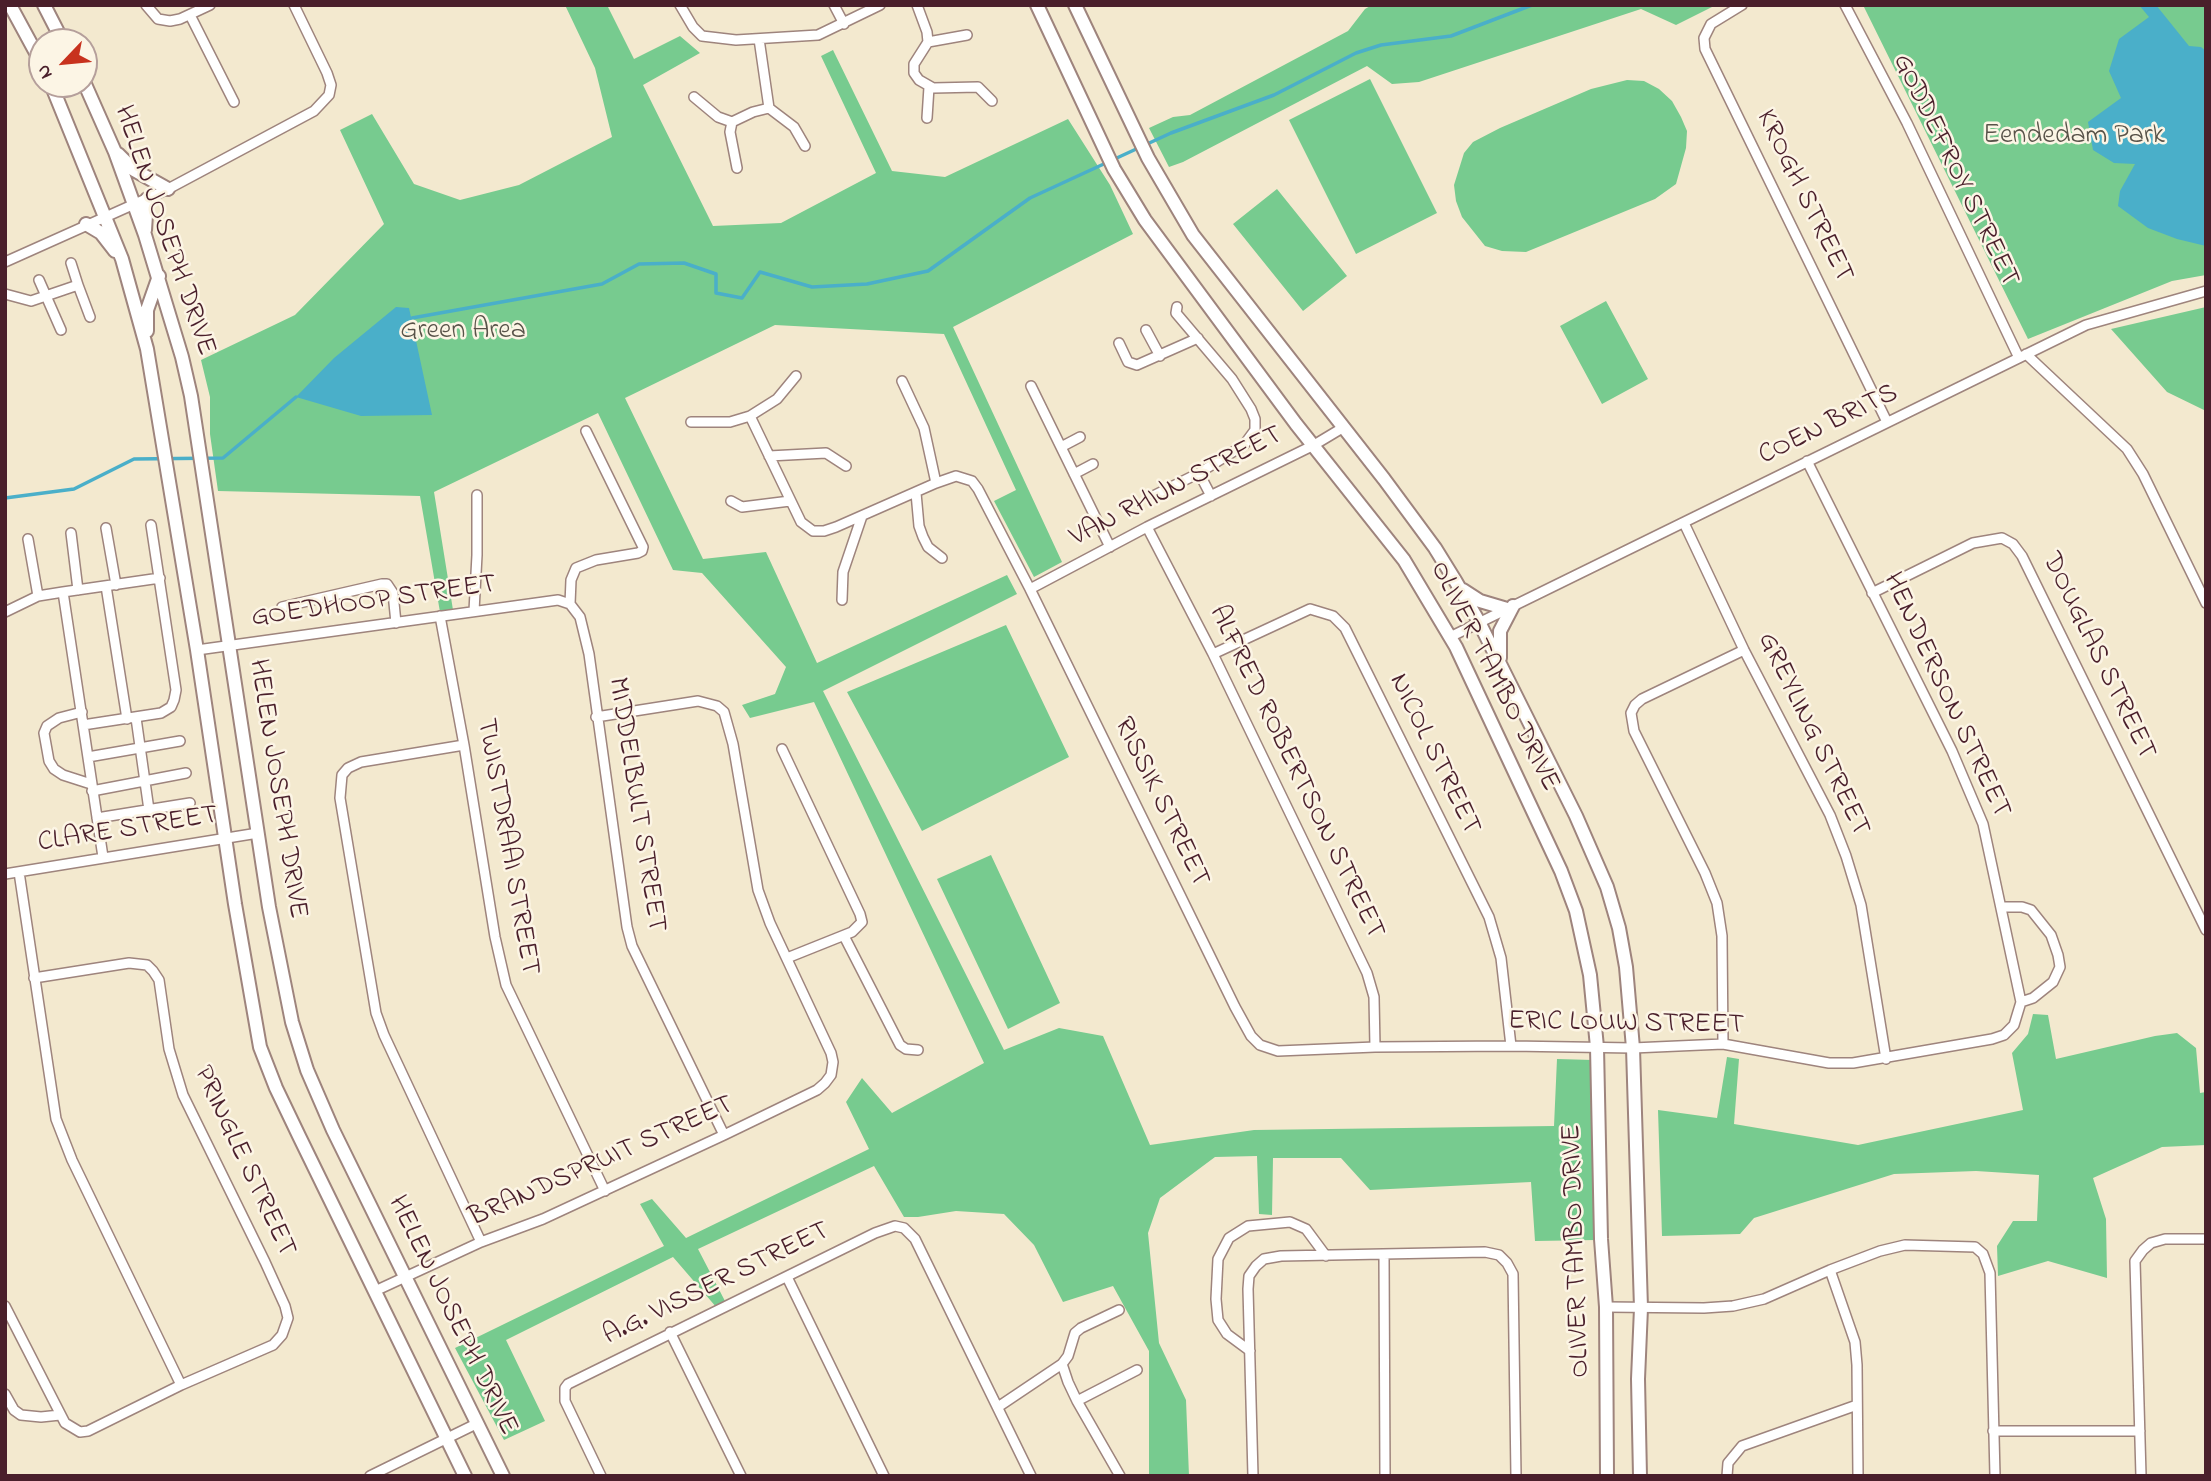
<!DOCTYPE html>
<style>
body{margin:0}
#map{position:relative;width:2211px;height:1481px;overflow:hidden;background:#f3e9cf;font-family:"Indie Flower",sans-serif}
canvas{display:block}
.frame{position:absolute;inset:0;border:7px solid #4a1f2b;pointer-events:none}
.north{position:absolute;left:28px;top:28px;width:70px;height:70px;box-sizing:border-box;background:#fcf5e5;border:2px solid #b59f9b;border-radius:50%;rotate:244deg;font-size:19px;font-weight:700;line-height:28px;text-align:center;color:#4a1f2b}
.north::after{content:'';display:block;margin:auto;width:24px;height:32px;background:#c8321e;clip-path:polygon(50% 0,100% 100%,50% 72%,0 100%)}
</style>
<div id="map">
<canvas width="2211" height="1481"></canvas>
<div class="frame"></div>
<div class="north">N</div>
</div>
<script>
const context = document.querySelector('canvas').getContext('2d');
context.lineJoin = 'round';
function fill(path, color) { context.fillStyle = color; context.fill(path, 'evenodd'); }
const toPath = rows => new Path2D(rows.map(r => 'M' + r).join(''));
function trace(path, color, width, dash) { context.strokeStyle = color; context.lineWidth = width; context.lineCap = dash ? 'butt' : 'round'; context.setLineDash(dash || []); context.stroke(path); }
function label(font, color, halo, rows, align = 'center') {
  context.font = font + ' "Indie Flower",sans-serif'; context.lineWidth = 5; context.setLineDash([]); context.textBaseline = 'middle'; context.strokeStyle = halo; context.fillStyle = color; for (const [text, x, y, turn = 0] of rows) {
    context.save(); context.translate(x, y); context.rotate((+turn || 0) * Math.PI / 180); context.textAlign = isNaN(turn) ? turn : align; if (halo) context.strokeText(text, 0, 0); context.fillText(text, 0, 0); context.restore();
  }
}
fill(toPath([
 [565,5,607,5,634,59,680,36,700,53,643,85,713,226,781,223,876,173,821,56,833,50,892,171,945,177,1068,119,1110,185,1133,234,953,327,1062,562,1034,577,994,501,1016,490,944,334,775,325,625,398,703,559,766,552,817,663,1007,575,1017,594,823,691,1004,1050,1059,1028,1103,1036,1150,1145,1254,1130,1554,1126,1557,1059,1593,1060,1596,1240,1535,1241,1531,1182,1370,1190,1341,1158,1273,1158,1272,1215,1259,1214,1257,1156,1215,1157,1160,1198,1148,1233,1159,1343,1186,1400,1189,1476,1149,1476,1149,1351,1113,1286,1063,1302,1034,1245,1004,1214,956,1211,918,1217,904,1217,874,1166,698,1249,726,1303,717,1308,673,1257,506,1340,545,1421,504,1440,455,1348,664,1246,640,1204,652,1199,686,1238,869,1149,846,1102,862,1078,892,1113,984,1063,814,702,750,718,742,705,775,694,786,667,702,573,673,570,598,413,434,492,453,610,440,612,420,496,218,491,210,434,210,397,201,360,295,315,384,224,340,130,372,114,414,184,460,200,519,185,612,137,595,68],
 [1372,5,1716,5,1676,25,1641,9,1419,82,1392,84,1367,66,1183,162,1169,167,1149,128,1173,117,1190,115,1348,31,1365,9],
 [1863,5,2206,5,2206,275,2172,281,2028,339],
 [1370,79,1437,213,1356,254,1289,120],
 [1627,80,1644,81,1659,89,1672,101,1681,117,1687,131,1686,148,1676,184,1655,199,1526,252,1502,251,1485,246,1462,217,1456,201,1454,185,1464,153,1473,142,1500,128,1591,89],
 [1277,189,1347,276,1303,311,1233,224],
 [1606,301,1648,379,1602,404,1560,326],
 [2206,307,2206,411,2167,392,2111,329],
 [1006,625,1069,757,922,831,847,692],
 [991,855,1060,1003,1008,1029,937,879],
 [2033,1014,2048,1015,2056,1059,2155,1036,2177,1033,2196,1048,2200,1093,2206,1092,2206,1145,2162,1147,2093,1178,2106,1219,2107,1278,2048,1261,1998,1276,1997,1246,2013,1221,2037,1221,2039,1175,1976,1171,1894,1174,1754,1218,1740,1234,1662,1236,1658,1110,1717,1118,1727,1057,1739,1059,1734,1124,1858,1145,2023,1110,2012,1053,2028,1034]
]), '#77cb8f');
fill(toPath([
 [2139,5,2156,5,2189,46,2201,47,2206,51,2206,246,2177,239,2148,228,2118,206,2120,191,2135,164,2114,163,2093,150,2088,122,2121,98,2109,71,2119,39,2149,17],
 [396,307,409,308,432,415,361,416,296,397,334,358]
]), '#4aafc9');
trace(toPath([
 [412,318,602,284,639,264,684,263,716,274,716,293,742,298,760,272,812,287,867,284,928,271,1030,198,1171,133,1274,95,1356,53,1381,45,1451,36,1532,5],
 [5,498,74,489,134,459,223,458,296,397]
]), '#4aafc9', 3.5);
const minor = toPath([
 [146,5,158,19,170,21,180,19,210,5],
 [680,5,693,27,702,36,736,40,818,35,880,5],
 [834,5,844,24],
 [917,5,927,32,928,42,914,64,914,73,919,80,933,88,978,87,992,101],
 [1742,5,1711,24,1704,38,1705,49,1887,422],
 [1845,5,1907,123,2019,358],
 [190,15,234,102],
 [759,39,769,108,794,127,805,146],
 [928,42,967,35],
 [694,97,718,117,732,122],
 [927,118,929,87],
 [737,168,730,132,732,122,753,112,769,108],
 [5,262,168,189,314,111,329,95,331,85,327,73,294,5],
 [71,263,78,285],
 [39,280,61,330],
 [5,294,31,301,78,285,90,317],
 [1177,307,1176,313,1232,379,1251,409,1255,419,1255,430,1244,445,1199,473,1211,496],
 [1146,330,1160,356],
 [1119,343,1128,362,1137,365,1198,338],
 [2026,354,2127,449,2143,474,2206,603],
 [902,381,924,428,936,483],
 [1031,386,1110,547],
 [750,416,801,522,813,531,824,531,836,527,936,483,956,476,972,481,978,489,1030,589,1235,1007,1251,1036,1260,1045,1278,1051,1375,1047,1511,1046,1633,1048,1723,1044,1829,1063,1853,1063,1992,1039,2004,1035,2014,1025,2021,1002,1983,824,1952,751,1807,461],
 [691,422,730,422,750,416,777,399,796,376],
 [1061,447,1080,437],
 [769,456,826,453,846,466],
 [1074,474,1093,464],
 [916,493,919,526,923,537,928,547,942,558],
 [1155,495,1199,473],
 [731,501,742,507,790,501],
 [1684,523,1744,650,1830,815,1846,856,1861,905,1886,1059],
 [1147,527,1213,654,1367,973,1374,997,1375,1047],
 [106,528,116,585],
 [71,533,78,590],
 [28,539,38,596],
 [106,586,127,719],
 [1030,589,1147,527,1314,445,1344,427],
 [1872,593,1973,543,2002,538,2013,544,2022,556,2206,930],
 [842,600,843,572,862,516],
 [570,604,571,580,576,568,596,560,638,553,642,551,643,547,586,431],
 [282,607,382,584,387,584,393,593,396,623],
 [474,611,477,555,477,495],
 [5,612,38,596,63,592],
 [440,616,464,745,495,937,506,985,605,1191],
 [1450,637,2086,325,2206,291],
 [197,650,558,600,570,604,580,617,589,654,627,927,632,946,724,1135],
 [1213,654,1310,609,1333,616,1345,628,1489,917,1501,958,1511,1046],
 [82,712,59,718,47,726,44,733,49,761,54,769,63,775,91,784],
 [136,718,149,810],
 [83,725,161,713,171,707,174,700,176,690,151,525],
 [464,745,361,762,348,768,342,775,340,798,376,1013,384,1035,481,1242],
 [782,749,860,914,862,922,852,932,787,958],
 [88,757,180,741],
 [92,791,186,773],
 [97,818,190,803],
 [103,857,63,592,160,578],
 [19,872,56,1119,72,1160,181,1385],
 [5,874,258,833],
 [2001,907,2022,907,2031,910,2051,935,2058,955,2060,967,2053,982,2033,998,2021,1002],
 [844,936,900,1045,906,1049,918,1050],
 [1723,1044,1722,936,1717,903,1705,873,1634,731,1631,713,1635,705,1642,699,1744,650],
 [1384,1255,1385,1476],
 [1830,1270,1855,1342,1857,1365,1858,1476],
 [787,1277,884,1476],
 [375,1291,481,1242,543,1219,724,1135,817,1090,825,1083,831,1075,833,1062,831,1053,770,923,758,890,733,744,724,712,717,706,698,701,596,717],
 [5,1306,65,1423,80,1432,88,1431,181,1385,273,1345,282,1335,288,1318,285,1306,265,1262,183,1095,169,1049,159,980,153,971,147,965,129,963,34,978],
 [1606,1307,1704,1308,1733,1306,1764,1299,1830,1270,1880,1251,1905,1245,1975,1247,1983,1254,1990,1273,1995,1476],
 [670,1332,741,1476],
 [1250,1351,1227,1334,1218,1320,1216,1299,1218,1259,1229,1238,1248,1226,1290,1222,1306,1229,1326,1256],
 [1062,1364,1068,1382,1077,1401,1120,1476],
 [5,1394,14,1410,21,1415,41,1417,60,1415],
 [1077,1401,1137,1370],
 [998,1407,1062,1364,1068,1356,1075,1333,1081,1328,1119,1310],
 [1993,1431,2140,1431],
 [370,1476,476,1424],
 [601,1476,565,1401,565,1388,568,1384,875,1233,895,1226,904,1228,915,1239,1031,1476],
 [1253,1476,1248,1289,1249,1276,1256,1266,1264,1259,1281,1256,1485,1252,1499,1255,1507,1263,1513,1274,1516,1476],
 [1727,1476,1728,1463,1742,1446,1857,1405],
 [2141,1476,2135,1261,2143,1250,2151,1243,2165,1239,2206,1239]
]);
const tertiary = toPath([
 [10,5,42,64],
 [44,5,63,42],
 [1037,5,1114,169,1145,220,1296,424,1404,560,1456,647,1561,871,1576,911,1590,975,1597,1047,1601,1239,1606,1307,1607,1476],
 [1075,5,1148,158,1193,235,1384,479,1435,548,1456,582,1479,622,1576,816,1607,887,1619,928,1626,967,1633,1048,1641,1308,1638,1379,1640,1476],
 [84,82,115,152,145,235,182,357,191,396,269,907,292,1022,307,1070,333,1130,503,1476],
 [51,84,122,259,147,349,197,650,235,904,260,1047,276,1088,299,1136,465,1476],
 [118,154,134,170,168,189],
 [86,224,101,233,115,251],
 [145,230,147,199],
 [147,331,147,310,159,276],
 [1463,590,1480,601,1507,609],
 [1500,658,1500,631,1513,606]
]);
trace(minor, '#9e847d', 12);
trace(tertiary, '#9e847d', 16);
trace(minor, '#fff', 9);
trace(tertiary, '#fff', 12);
label('28px', '#585349', '#fcf5e5', [
 ["Eendedam Park",2074,137],
 ["Green Area",463,332]
]);
label('28px', '#4a1f2b', '#fcf5e5', [
 ["GODDEFROY STREET",1954,171,64],
 ["KROGH STREET",1803,197,64],
 ["HELEN JOSEPH DRIVE",163,231,71],
 ["COEN BRITS",1829,426,-26],
 ["VAN RHIJN STREET",1177,488,-27],
 ["GOEDHOOP STREET",374,603,-8],
 ["DOUGLAS STREET",2097,657,64],
 ["OLIVER TAMBO DRIVE",1493,677,63],
 ["HENDERSON STREET",1945,696,65],
 ["GREYLING STREET",1812,735,64],
 ["NICOL STREET",1433,755,64],
 ["ALFRED ROBERTSON STREET",1295,773,64],
 ["HELEN JOSEPH DRIVE",276,789,81],
 ["RISSIK STREET",1160,803,64],
 ["MIDDELBULT STREET",635,805,81],
 ["CLARE STREET",128,831,-9],
 ["TWISTDRAAI STREET",506,847,80],
 ["ERIC LOUW STREET",1626,1025,1],
 ["PRINGLE STREET",243,1162,65],
 ["BRANDSPRUIT STREET",602,1163,-24],
 ["OLIVER TAMBO DRIVE",1578,1251,-92],
 ["A.G. VISSER STREET",717,1285,-26],
 ["HELEN JOSEPH DRIVE",451,1316,64]
]);
</script>
